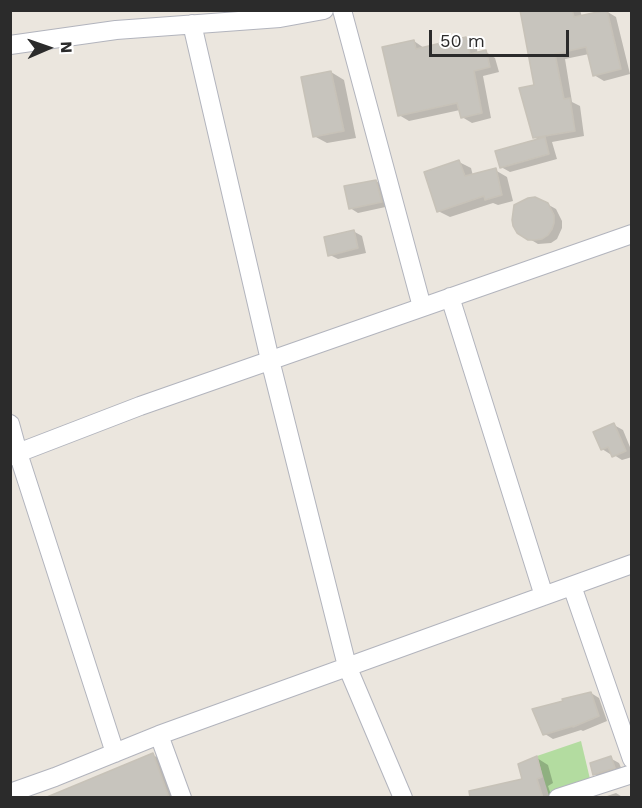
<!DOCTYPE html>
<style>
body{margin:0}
#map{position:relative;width:642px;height:808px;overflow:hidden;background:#ebe6de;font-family:"Work Sans",sans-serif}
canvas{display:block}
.frame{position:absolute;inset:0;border:12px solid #2b2b2b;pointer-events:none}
.north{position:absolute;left:18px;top:18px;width:60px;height:60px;-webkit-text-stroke:4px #fff;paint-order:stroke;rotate:88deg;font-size:16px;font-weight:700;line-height:24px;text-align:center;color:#2b2b2b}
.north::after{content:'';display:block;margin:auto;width:21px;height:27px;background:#2b2b2b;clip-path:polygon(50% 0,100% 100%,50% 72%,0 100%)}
.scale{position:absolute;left:429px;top:30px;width:140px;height:27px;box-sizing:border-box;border:3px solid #2b2b2b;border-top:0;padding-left:8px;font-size:18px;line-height:21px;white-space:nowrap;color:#2b2b2b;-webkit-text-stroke:4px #fff;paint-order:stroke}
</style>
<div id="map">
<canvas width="642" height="808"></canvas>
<div class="frame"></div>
<div class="north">N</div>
<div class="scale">50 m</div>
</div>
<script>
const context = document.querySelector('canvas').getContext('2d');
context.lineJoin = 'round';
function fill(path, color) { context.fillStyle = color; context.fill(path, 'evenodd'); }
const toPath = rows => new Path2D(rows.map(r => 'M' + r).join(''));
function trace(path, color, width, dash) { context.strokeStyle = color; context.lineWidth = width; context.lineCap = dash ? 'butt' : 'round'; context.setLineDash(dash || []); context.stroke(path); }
fill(toPath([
 [581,741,590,779,549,796,537,756]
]), '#b3dca0');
fill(toPath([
 [530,10,580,10,582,17,606,11,616,17,630,74,604,81,594,75,589,54,565,59,572,102,580,106,584,136,552,142,557,159,510,172,501,167,539,140,534,137,536,86],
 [466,39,476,45,478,54,486,52,495,58,499,72,483,76,491,118,472,123,462,117,460,110,409,121,399,115,414,41,424,48],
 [331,72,344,80,356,138,327,143,314,136],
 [459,162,471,168,473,176,495,170,507,177,513,201,498,205,493,203,450,217,438,211],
 [376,181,384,186,390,206,358,213,350,208],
 [547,204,556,209,562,221,562,228,557,239,551,243,538,244,518,232],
 [353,231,362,236,366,253,338,259,330,255],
 [614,425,623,430,632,452,632,457,622,460,614,455,613,453,610,454,602,449],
 [591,693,599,698,607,721,583,731,581,730,553,739,545,734],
 [153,755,169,764,182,798,50,798],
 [537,758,548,765,553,783,548,786,552,798,498,798,524,780],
 [610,758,619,763,623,772,603,779,595,774],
 [616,793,624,798,601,798]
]), '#0003');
const building = toPath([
 [520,10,572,10,574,17,607,10,621,69,593,76,586,47,555,54,564,99,570,98,575,131,533,138,519,88,534,85,520,10],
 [466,37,470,54,486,50,490,67,474,71,482,113,461,118,457,103,398,116,382,47,414,40,416,49,466,37],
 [331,71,344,131,313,137,301,77,331,71],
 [545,137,549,154,500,168,495,151,545,137],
 [459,160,465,176,496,168,502,195,485,200,484,196,437,212,424,172,459,160],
 [376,180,382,202,349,209,344,186,376,180],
 [535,197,548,203,554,215,554,223,552,229,548,235,542,239,535,240,528,240,517,233,513,226,512,220,514,205,528,198,535,197],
 [354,230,358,248,328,256,324,237,354,230],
 [614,423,626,451,612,457,608,447,601,450,593,432,614,423],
 [591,692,599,716,573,727,573,726,543,735,532,709,563,701,562,699,591,692],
 [153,753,169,798,47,798,47,797,153,753],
 [537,756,542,777,537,779,543,798,470,798,469,791,522,779,518,764,537,756],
 [611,756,615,768,593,775,590,763,611,756]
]);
fill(building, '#c7c4bd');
trace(building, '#c7c2b8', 1.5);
const street = toPath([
 [342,10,422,307],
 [192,24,270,360,347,666,403,798],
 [10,45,116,30,280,18,324,10],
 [450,297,544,596],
 [10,424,18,453,115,753],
 [10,456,140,406,632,234],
 [572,586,632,759],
 [159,735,182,798],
 [10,793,55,777,159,735,632,564],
 [558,798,632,774]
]);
trace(street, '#b2b4bd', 20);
trace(street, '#fff', 18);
</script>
